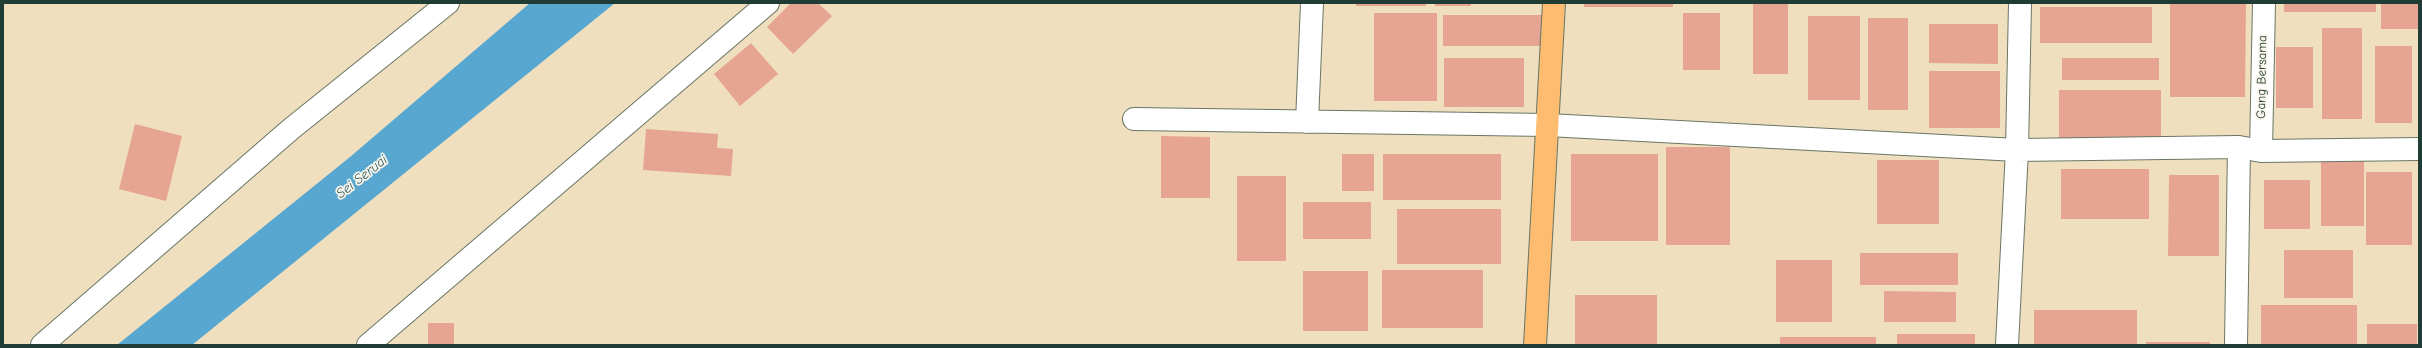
<!DOCTYPE html>
<style>
body{margin:0}
#map{position:relative;width:2422px;height:348px;overflow:hidden;background:#f0dfbe;font-family:"Comic Neue",sans-serif}
canvas{display:block}
.frame{position:absolute;inset:0;border:4px solid #1f3d34;pointer-events:none}
</style>
<div id="map">
<canvas width="2422" height="348"></canvas>
<div class="frame"></div>
</div>
<script>
const context = document.querySelector('canvas').getContext('2d');
context.lineJoin = 'round';
function fill(path, color) { context.fillStyle = color; context.fill(path, 'evenodd'); }
const toPath = rows => new Path2D(rows.map(r => 'M' + r).join(''));
function trace(path, color, width, dash) { context.strokeStyle = color; context.lineWidth = width; context.lineCap = dash ? 'butt' : 'round'; context.setLineDash(dash || []); context.stroke(path); }
function label(font, color, halo, rows, align = 'center') {
  context.font = font + ' "Comic Neue",sans-serif'; context.lineWidth = 3.5; context.setLineDash([]); context.textBaseline = 'middle'; context.strokeStyle = halo; context.fillStyle = color; for (const [text, x, y, turn = 0] of rows) {
    context.save(); context.translate(x, y); context.rotate((+turn || 0) * Math.PI / 180); context.textAlign = isNaN(turn) ? turn : align; if (halo) context.strokeText(text, 0, 0); context.fillText(text, 0, 0); context.restore();
  }
}
fill(toPath([
 [530,3,615,3,192,345,117,345,350,157]
]), '#57a7d1');
fill(toPath([
 [791,3,818,3,832,16,793,54,767,27],
 [1356,3,1426,3,1426,6,1356,6],
 [1435,3,1471,3,1471,6,1435,6],
 [1584,3,1673,3,1673,7,1584,7],
 [1753,3,1788,3,1788,74,1753,74],
 [2170,3,2246,3,2245,97,2170,97],
 [2284,3,2376,3,2376,12,2284,12],
 [2381,3,2419,3,2419,29,2381,29],
 [2040,7,2152,7,2152,43,2040,43],
 [1374,13,1437,13,1437,101,1374,101],
 [1683,13,1720,13,1720,70,1683,70],
 [1443,15,1546,15,1546,46,1443,46],
 [1808,16,1860,16,1860,100,1808,100],
 [1868,18,1908,18,1908,110,1868,110],
 [1929,24,1998,24,1998,64,1929,63],
 [2322,28,2362,28,2362,119,2322,119],
 [751,43,778,74,740,106,714,74],
 [2375,46,2412,46,2412,123,2375,123],
 [2276,47,2313,47,2313,108,2276,108],
 [1444,58,1524,58,1524,107,1444,107],
 [2062,58,2159,58,2159,80,2062,80],
 [1929,71,2000,71,2000,128,1929,128],
 [2059,90,2161,90,2161,139,2059,139],
 [135,124,182,136,166,201,119,189],
 [646,129,718,134,717,148,733,149,731,176,643,170],
 [1161,136,1210,137,1210,198,1161,198],
 [1666,147,1730,147,1730,245,1666,245],
 [1342,154,1374,154,1374,191,1342,191],
 [1383,154,1501,154,1501,200,1383,200],
 [1571,154,1658,154,1658,241,1571,241],
 [1877,160,1939,160,1939,224,1877,224],
 [2321,160,2364,160,2364,226,2321,226],
 [2061,169,2149,169,2149,219,2061,219],
 [2366,172,2412,172,2412,245,2366,245],
 [2169,175,2219,175,2219,256,2168,256],
 [1237,176,1286,176,1286,261,1237,261],
 [2264,180,2310,180,2310,229,2264,229],
 [1303,202,1371,202,1371,239,1303,239],
 [1397,209,1501,209,1501,264,1397,264],
 [2284,250,2353,250,2353,298,2284,298],
 [1860,253,1958,253,1958,285,1860,285],
 [1776,260,1832,260,1832,322,1776,322],
 [1382,270,1483,270,1483,328,1382,328],
 [1303,271,1368,271,1368,331,1303,331],
 [1884,291,1956,292,1956,322,1884,322],
 [1575,295,1657,295,1657,345,1575,345],
 [2261,305,2357,305,2357,345,2261,345],
 [2034,310,2137,310,2137,345,2034,345],
 [428,323,454,323,454,345,428,345],
 [2367,324,2417,324,2417,345,2367,345],
 [1897,334,1975,334,1975,345,1897,345],
 [1780,337,1876,337,1876,345,1780,345],
 [2146,342,2210,342,2210,345,2146,345]
]), '#e5a592');
const minor = toPath([
 [1134,119,1548,125,2017,150,2239,147,2261,151,2419,149],
 [1307,122,1312,3],
 [2261,151,2264,3],
 [42,345,291,129,448,3],
 [368,345,768,3],
 [2007,345,2017,150,2020,3],
 [2236,345,2239,147]
]);
const major = toPath([
 [1535,345,1554,3]
]);
trace(minor, '#687664', 24);
trace(major, '#687664', 24);
trace(minor, '#fff', 22);
trace(major, '#fdbc70', 22);
label('13px', '#1f3d34', '#fbf7ec', [
 ["Gang Bersama",2262,77,-89]
]);
label('italic 14px', '#305d63', '#fbf7ec', [
 ["Sei Seruai",362,177,-38]
]);
</script>
